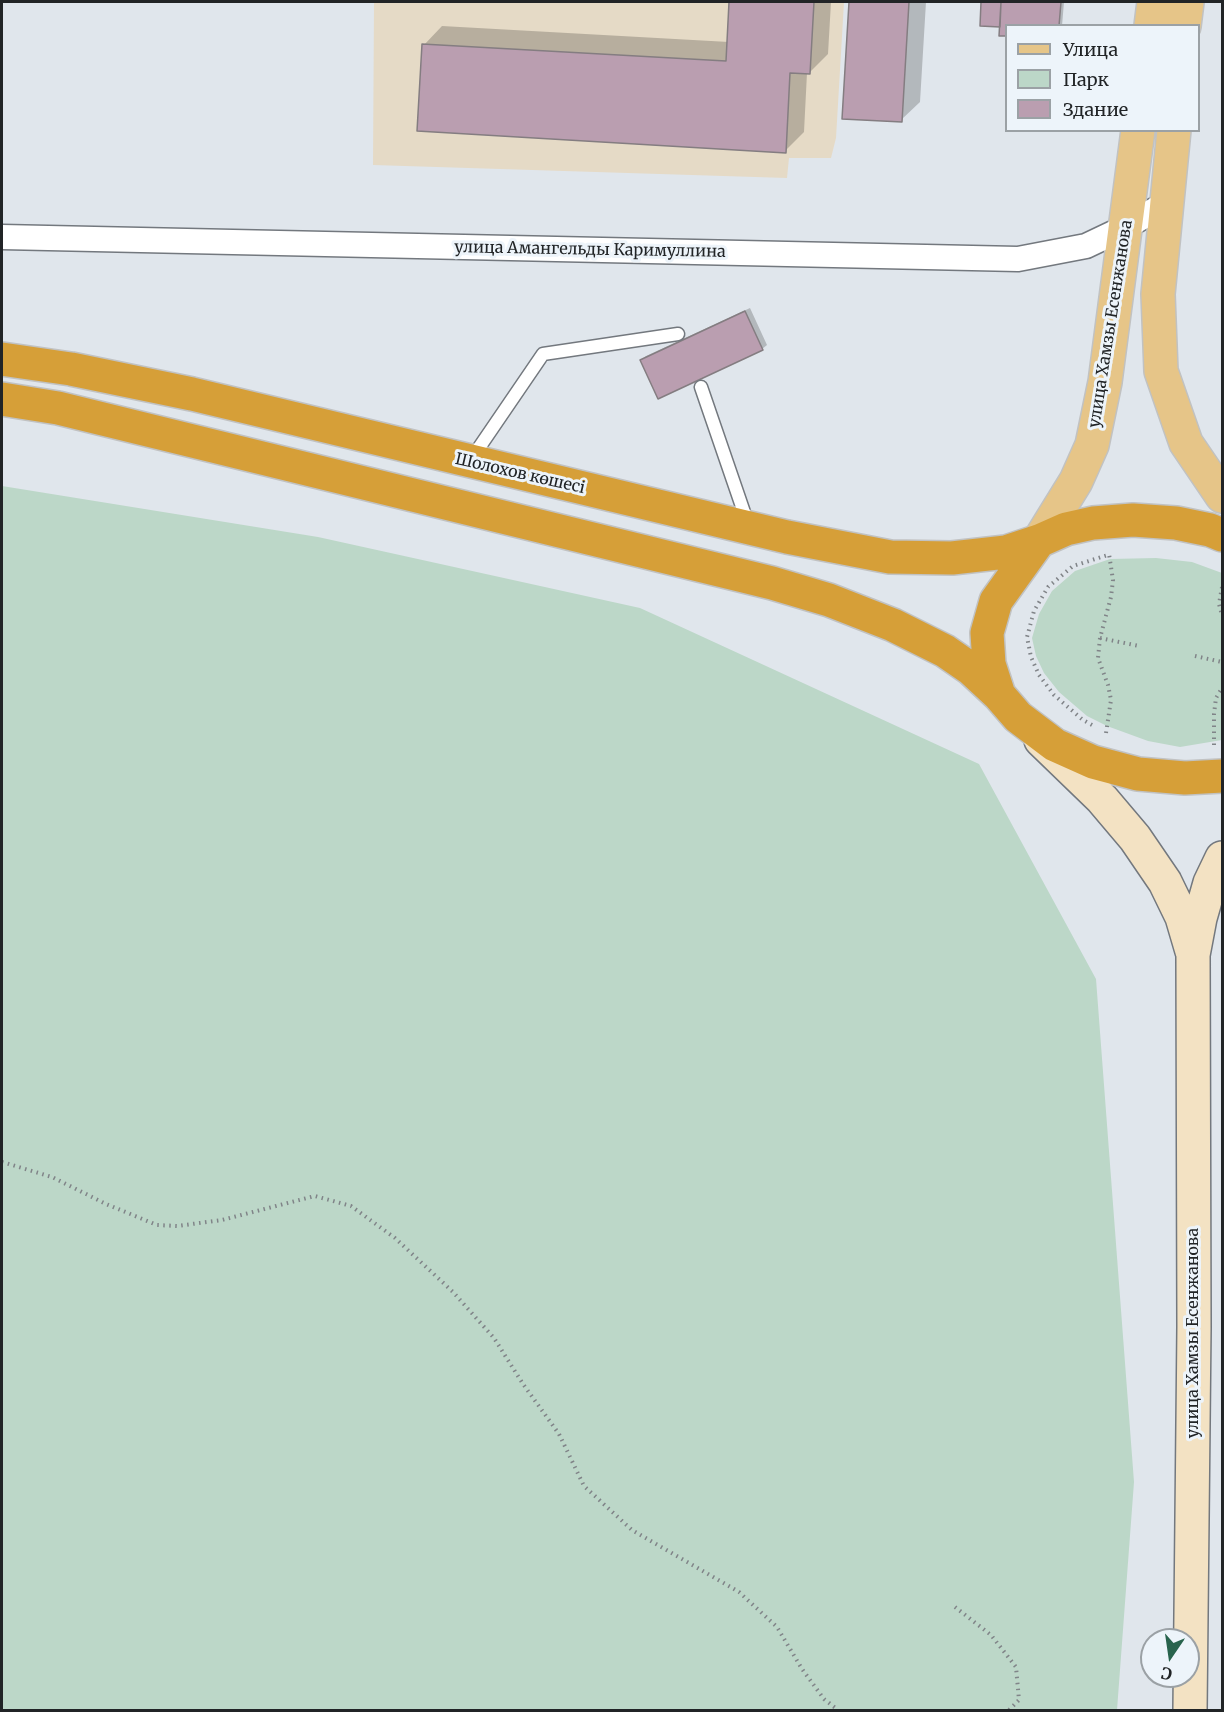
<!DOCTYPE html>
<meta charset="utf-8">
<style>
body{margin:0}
#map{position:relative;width:1224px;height:1712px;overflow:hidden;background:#e0e6ec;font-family:Merriweather,serif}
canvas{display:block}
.frame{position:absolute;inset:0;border:3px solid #212426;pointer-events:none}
.legend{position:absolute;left:1005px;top:24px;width:195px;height:108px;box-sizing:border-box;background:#edf4fa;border:2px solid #9ba1a5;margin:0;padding:8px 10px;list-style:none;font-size:18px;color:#212426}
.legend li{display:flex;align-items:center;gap:12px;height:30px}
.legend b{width:30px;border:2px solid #9ba1a5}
.north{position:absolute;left:1140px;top:1628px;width:60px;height:60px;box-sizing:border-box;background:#edf4fa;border:2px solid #9ba1a5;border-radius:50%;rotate:193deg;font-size:16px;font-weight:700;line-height:24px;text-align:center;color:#212426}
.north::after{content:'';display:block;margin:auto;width:21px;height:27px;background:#28634d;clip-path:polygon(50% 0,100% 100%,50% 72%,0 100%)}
</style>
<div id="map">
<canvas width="1224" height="1712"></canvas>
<div class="frame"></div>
<ul class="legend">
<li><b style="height:8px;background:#e6c588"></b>Улица</li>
<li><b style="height:16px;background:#bcd7c8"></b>Парк</li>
<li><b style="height:16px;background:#ba9eb0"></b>Здание</li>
</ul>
<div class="north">С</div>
</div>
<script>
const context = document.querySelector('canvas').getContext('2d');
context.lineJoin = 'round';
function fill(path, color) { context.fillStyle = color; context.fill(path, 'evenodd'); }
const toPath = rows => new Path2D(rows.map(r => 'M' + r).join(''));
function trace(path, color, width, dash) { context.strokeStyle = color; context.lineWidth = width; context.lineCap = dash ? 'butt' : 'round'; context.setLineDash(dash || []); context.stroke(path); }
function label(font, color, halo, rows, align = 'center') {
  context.font = font + ' Merriweather,serif'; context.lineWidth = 6; context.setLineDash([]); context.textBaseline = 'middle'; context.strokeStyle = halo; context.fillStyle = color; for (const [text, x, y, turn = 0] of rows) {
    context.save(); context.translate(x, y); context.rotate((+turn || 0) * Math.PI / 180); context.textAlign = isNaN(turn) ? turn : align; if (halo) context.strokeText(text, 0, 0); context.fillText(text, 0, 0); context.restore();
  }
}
fill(toPath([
 [374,2,844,2,836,138,831,158,789,158,787,178,373,165]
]), '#e5dac6');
fill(toPath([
 [2,486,318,537,640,608,979,764,1096,979,1134,1482,1117,1710,2,1710],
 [1156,558,1192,562,1222,573,1222,740,1180,747,1148,741,1107,726,1087,716,1059,692,1044,673,1036,656,1032,638,1039,614,1052,591,1075,571,1110,559]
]), '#bcd7c8');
fill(toPath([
 [731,2,831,2,828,54,809,73,807,73,804,132,785,151,424,45,442,26,729,42],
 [851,2,926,2,920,102,901,120,844,117],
 [983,2,1064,2,1062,26,1006,26,1006,35,1000,34,1001,26,981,25],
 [750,308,767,345,762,349,641,360,646,356]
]), '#0003');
const building = toPath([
 [729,2,814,2,810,74,790,73,786,153,417,131,422,44,726,61,729,2],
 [849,2,909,2,902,122,842,119,849,2],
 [981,2,1001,2,1000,27,980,26,981,2],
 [1001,2,1061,2,1059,26,1006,26,1006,36,999,36,1001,2],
 [745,311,763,350,658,399,640,360,745,311]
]);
fill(building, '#ba9eb0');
trace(building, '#847d81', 1.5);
const lane = toPath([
 [701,387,748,524],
 [472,458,543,354,678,334]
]);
const street = toPath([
 [2,237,1018,259,1086,246,1126,227,1166,203]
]);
const secondary = toPath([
 [1041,740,1102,799,1135,838,1165,882,1182,917,1192,951],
 [1190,1710,1194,1327,1193,955,1200,918,1210,883,1222,858]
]);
const primary = toPath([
 [1151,26,1154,2],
 [1184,26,1187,2],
 [1174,130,1158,294,1161,371,1186,443,1222,496],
 [1039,541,1076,481,1092,445,1105,382,1138,130]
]);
const highway = toPath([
 [2,359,71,369,192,394,787,537,890,557,952,558,1006,552,1039,541,1066,529,1093,523,1133,520,1176,523,1210,530,1222,535],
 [2,399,58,408,772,583,829,600,893,625,945,651,971,669,999,695],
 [1039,541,996,601,987,633,989,664,999,695,1018,717,1055,745,1093,762,1138,774,1185,778,1222,776]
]);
trace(lane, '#73787e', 15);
trace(street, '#73787e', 27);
trace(secondary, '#73787e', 36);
trace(primary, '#c1c2c2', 36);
trace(highway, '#c1c2c2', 36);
trace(toPath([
 [1222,587,1219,604,1222,615],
 [1100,638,1139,646],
 [1195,656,1222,662],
 [1092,725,1083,720,1054,695,1039,675,1031,657,1027,637,1034,611,1048,587,1073,566,1108,555],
 [1106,733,1111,700,1108,685,1098,658,1100,638,1111,597,1113,580,1109,554],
 [1214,745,1214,714,1216,698,1222,688],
 [2,1162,52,1177,106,1204,157,1225,177,1226,222,1220,315,1196,351,1206,395,1238,453,1292,494,1338,523,1384,559,1434,584,1486,632,1530,739,1592,777,1627,802,1669,824,1699,838,1710],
 [955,1607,991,1635,1016,1667,1019,1700,1009,1710]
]), '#808488', 4, [1.5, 4.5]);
trace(lane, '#fff', 12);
trace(street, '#fff', 24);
trace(secondary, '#f3e2c3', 33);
trace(primary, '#e6c588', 33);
trace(highway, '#d69f38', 33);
label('16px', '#212426', '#edf4fa', [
 ["улица Амангельды Каримуллина",590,250,1],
 ["улица Хамзы Есенжанова",1111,324,-81],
 ["Шолохов көшесі",520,474,13],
 ["улица Хамзы Есенжанова",1193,1333,-90]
]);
</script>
